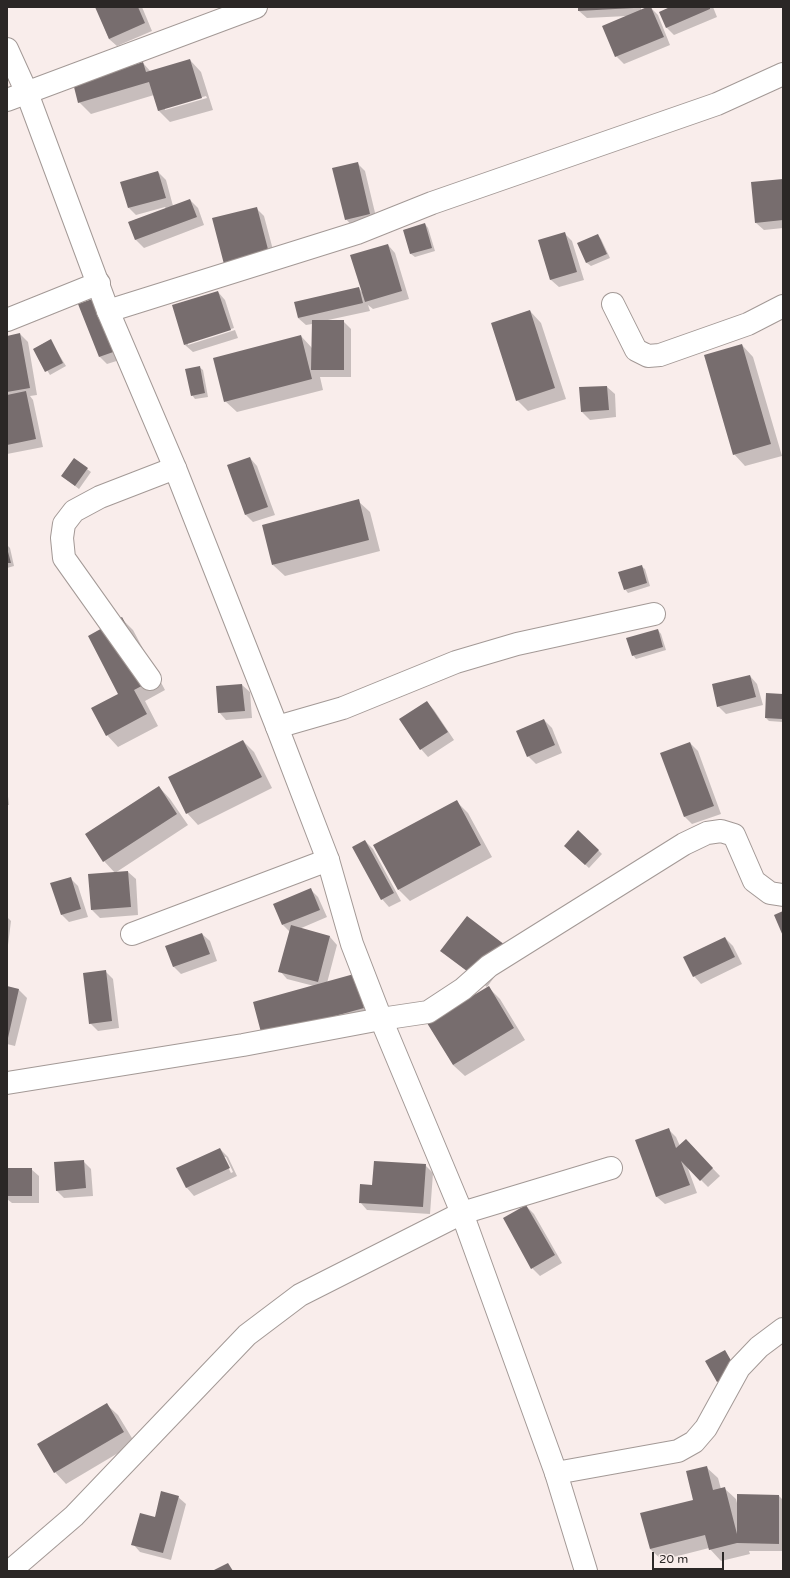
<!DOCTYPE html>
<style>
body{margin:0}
#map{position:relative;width:790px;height:1578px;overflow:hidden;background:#f9edeb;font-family:"Varela Round",sans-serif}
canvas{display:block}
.frame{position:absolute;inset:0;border:8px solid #2b2726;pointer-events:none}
.scale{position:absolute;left:652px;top:1552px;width:72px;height:18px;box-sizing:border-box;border:2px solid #2b2726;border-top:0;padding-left:5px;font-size:12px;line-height:14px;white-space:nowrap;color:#2b2726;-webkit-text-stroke:3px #f9edeb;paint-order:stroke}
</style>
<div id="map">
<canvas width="790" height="1578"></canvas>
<div class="frame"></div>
<div class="scale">20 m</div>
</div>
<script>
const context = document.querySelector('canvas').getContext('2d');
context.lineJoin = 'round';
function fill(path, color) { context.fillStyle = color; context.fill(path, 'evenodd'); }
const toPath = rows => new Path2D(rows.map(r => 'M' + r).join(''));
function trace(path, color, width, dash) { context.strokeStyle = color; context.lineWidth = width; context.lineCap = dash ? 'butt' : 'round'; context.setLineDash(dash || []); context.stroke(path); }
fill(toPath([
 [96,7,142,7,152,31,117,46,109,39],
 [579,7,641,7,641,11,650,7,658,15,670,45,624,64,616,56,627,16,587,18,579,11],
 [672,7,713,7,717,17,674,35,667,28,660,13],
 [190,60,201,72,213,110,170,122,159,111,154,95,91,114,79,102,143,63,151,72],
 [206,96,207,98,165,110,165,108],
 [357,163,365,171,377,221,353,227,346,219],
 [158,172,166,180,173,206,190,200,198,208,204,225,144,248,136,240,129,222,166,209,165,207,136,215,129,208],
 [783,180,783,228,764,230,756,223],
 [256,208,264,216,277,265,234,275],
 [425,224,428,228,435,251,415,257,411,254,404,230],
 [564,233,572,241,584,280,559,287,551,280,539,241],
 [598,235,601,239,610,258,591,266,587,263,579,243],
 [388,245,395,253,409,299,373,309,368,305,370,311,328,320,343,321,351,329,351,377,320,377,323,390,237,412,225,401,301,336,312,348,312,324,306,325,298,318,359,288,362,292],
 [218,292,225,300,234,328,188,343,188,345,235,330,238,338,193,352,185,345],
 [79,305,126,358,107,364,100,357],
 [530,311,541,323,566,399,528,411,517,400],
 [20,334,28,342,37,395,30,396,33,400,43,447,7,454,7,337],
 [50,340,66,366,50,375,34,349],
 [742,345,753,357,782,456,745,466,734,454],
 [199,367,203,370,208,397,195,399,192,395],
 [607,387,615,394,616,417,590,420,582,412],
 [250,458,257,466,275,515,253,522,246,515],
 [87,469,91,472,79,489,62,476],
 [358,501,370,512,380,551,285,576,273,565],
 [7,545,10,548,14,566,7,568],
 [641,566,645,569,650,586,628,593,625,589],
 [122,619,133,630,165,690,145,701,158,726,118,747,107,735,120,694],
 [658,630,661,634,666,650,636,659,633,655],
 [750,676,757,684,763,705,726,714,718,706],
 [242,685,250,692,252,718,226,720,219,712],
 [767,694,783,695,783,722,769,721,766,718],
 [427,702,434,710,454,740,428,757,421,749],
 [544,720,552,728,562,753,536,764,528,756],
 [243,741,254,752,272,788,198,825,187,813],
 [690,743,698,751,721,814,692,824,685,817],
 [159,787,170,799,188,825,115,873,104,861],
 [7,788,9,805,7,805],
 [456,801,468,813,492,857,410,901,399,890],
 [365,841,373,849,401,901,389,907,382,899],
 [568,849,598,850,602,854,589,868],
 [128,872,136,879,138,915,100,918,92,910,89,875],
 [70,878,78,886,88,917,69,922,62,915],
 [311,890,318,897,327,917,299,929,330,937,337,945,327,983,354,975,375,1019,275,1047,314,986,287,979,280,971,290,932,283,925],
 [7,917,11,921,7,953],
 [202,934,210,941,217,961,181,974,173,966],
 [725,938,733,946,742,964,701,984,694,976],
 [442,951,512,953,487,987],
 [105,971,113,979,119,1028,98,1031,90,1023],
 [7,987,19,990,27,998,15,1046,7,1044],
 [489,988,500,999,525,1040,465,1076,453,1065],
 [668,1129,676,1137,680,1146,693,1148,720,1176,708,1187,687,1166,697,1193,665,1204,657,1197,636,1141],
 [220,1149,228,1157,237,1176,194,1196,187,1188,178,1169],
 [223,1157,226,1157,233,1172,231,1173],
 [83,1161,91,1169,93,1196,64,1198,57,1191],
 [425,1165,433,1173,430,1214,367,1210,360,1202,373,1186],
 [7,1169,31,1169,39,1176,39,1203,12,1203,7,1199],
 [526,1206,534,1214,562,1263,540,1276,532,1268],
 [106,1404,118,1415,135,1443,66,1484,55,1472],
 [706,1467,718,1478,721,1489,724,1488,736,1499,738,1507,779,1496,783,1500,783,1551,749,1551,750,1554,721,1561,709,1548,662,1560,650,1549,695,1500],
 [178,1497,186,1504,171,1560,140,1552,133,1544,155,1518]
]), '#0003');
fill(toPath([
 [95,7,138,7,145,23,109,39],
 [578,7,634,7,634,8,578,11],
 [647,7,651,7,664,37,615,57,602,26],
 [670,7,710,7,710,9,666,28,659,12],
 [190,59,202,98,158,111,149,82,78,103,73,83,143,62,146,72],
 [358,162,370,214,345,220,332,168],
 [158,171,166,198,128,208,120,182],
 [783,179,783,220,755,223,751,182],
 [190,199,197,217,135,240,128,222],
 [257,207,270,257,225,268,212,218],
 [425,223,432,248,410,254,403,230],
 [565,232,577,272,550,280,538,240],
 [598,234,607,254,586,263,577,243],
 [388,244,402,291,365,302,350,255],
 [359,287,363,303,298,318,294,302],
 [218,291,231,330,184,345,172,305],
 [98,297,119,350,99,357,78,304],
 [530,310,555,388,516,401,491,323],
 [312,320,344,320,344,370,311,370],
 [20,333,30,388,7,392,7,336],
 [301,335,312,379,224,402,213,358],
 [51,339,63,363,45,372,33,349],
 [742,344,771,444,733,455,704,355],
 [200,366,205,393,191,396,185,369],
 [607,386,609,410,581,412,579,387],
 [26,391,36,439,7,445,7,395],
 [250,457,268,507,245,515,227,465],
 [74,458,88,468,75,486,61,476],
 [359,499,369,540,272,565,262,525],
 [7,548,11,563,7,563],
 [642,565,647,583,624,590,618,572],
 [122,617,155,679,134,690,147,714,106,736,91,708,118,694,88,636],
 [658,629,663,647,632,656,626,638],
 [750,675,756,697,717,707,712,684],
 [242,684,245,711,218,713,216,686],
 [766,693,783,694,782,719,765,718],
 [427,701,448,732,420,750,399,719],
 [544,719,555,745,527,757,516,731],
 [243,740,262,777,186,814,168,777],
 [690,742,714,806,684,817,660,753],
 [159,786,177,814,103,862,85,834],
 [457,800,481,845,398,890,373,845],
 [578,830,599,850,585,865,564,846],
 [365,840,394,893,381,900,352,847],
 [128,871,131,907,91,910,88,874],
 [71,877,81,909,61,915,50,883],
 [311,888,320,910,282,925,273,904],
 [783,911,783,936,774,915],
 [467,916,505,945,479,980,440,951],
 [291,925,330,936,318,982,278,972],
 [202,933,210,954,173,967,165,946],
 [725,937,735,957,693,977,683,957],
 [106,970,112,1021,89,1024,83,973],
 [354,974,364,1008,262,1036,253,1002],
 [7,986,19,989,8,1038,7,1038],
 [489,986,514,1028,453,1065,427,1023],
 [669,1128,676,1148,686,1139,713,1168,700,1181,681,1161,690,1185,656,1197,635,1140],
 [220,1148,230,1168,186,1188,176,1168],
 [84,1160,86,1188,56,1191,54,1162],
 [374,1161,426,1164,423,1207,359,1203,360,1184,372,1185],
 [7,1168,32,1168,32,1196,7,1196],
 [526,1205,555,1255,531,1269,503,1218],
 [725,1350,737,1371,717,1382,705,1361],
 [107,1403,124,1432,54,1473,37,1444],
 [707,1466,713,1490,725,1487,737,1534,737,1494,779,1495,779,1544,737,1543,709,1550,705,1535,650,1549,640,1513,693,1500,686,1471],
 [161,1491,179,1496,163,1553,131,1545,140,1513,155,1517],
 [228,1563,233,1571,212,1571]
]), '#776d6e');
const minor = toPath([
 [7,100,256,7],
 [613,304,636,350,648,356,660,355,748,324,783,306],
 [108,311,357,233,432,203,717,104,783,74],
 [7,320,99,283],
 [150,679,64,558,62,538,64,524,74,511,100,497,175,468],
 [277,727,343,708,456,662,517,644,654,614],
 [132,934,328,860],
 [7,1083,243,1045,381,1019,428,1012,463,989,489,966,684,844,707,833,721,831,734,835,754,881,770,893,783,895],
 [556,1473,678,1451,694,1442,706,1428,739,1368,759,1347,783,1329],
 [10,1571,74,1516,247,1335,300,1295,462,1213,611,1168]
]);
const tertiary = toPath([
 [7,49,27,93,108,311,175,468,277,727,328,860,352,944,381,1019,462,1213,556,1473,586,1571]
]);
trace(minor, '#a39996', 24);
trace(tertiary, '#a39996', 24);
trace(minor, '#fff', 22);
trace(tertiary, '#fff', 22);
</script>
